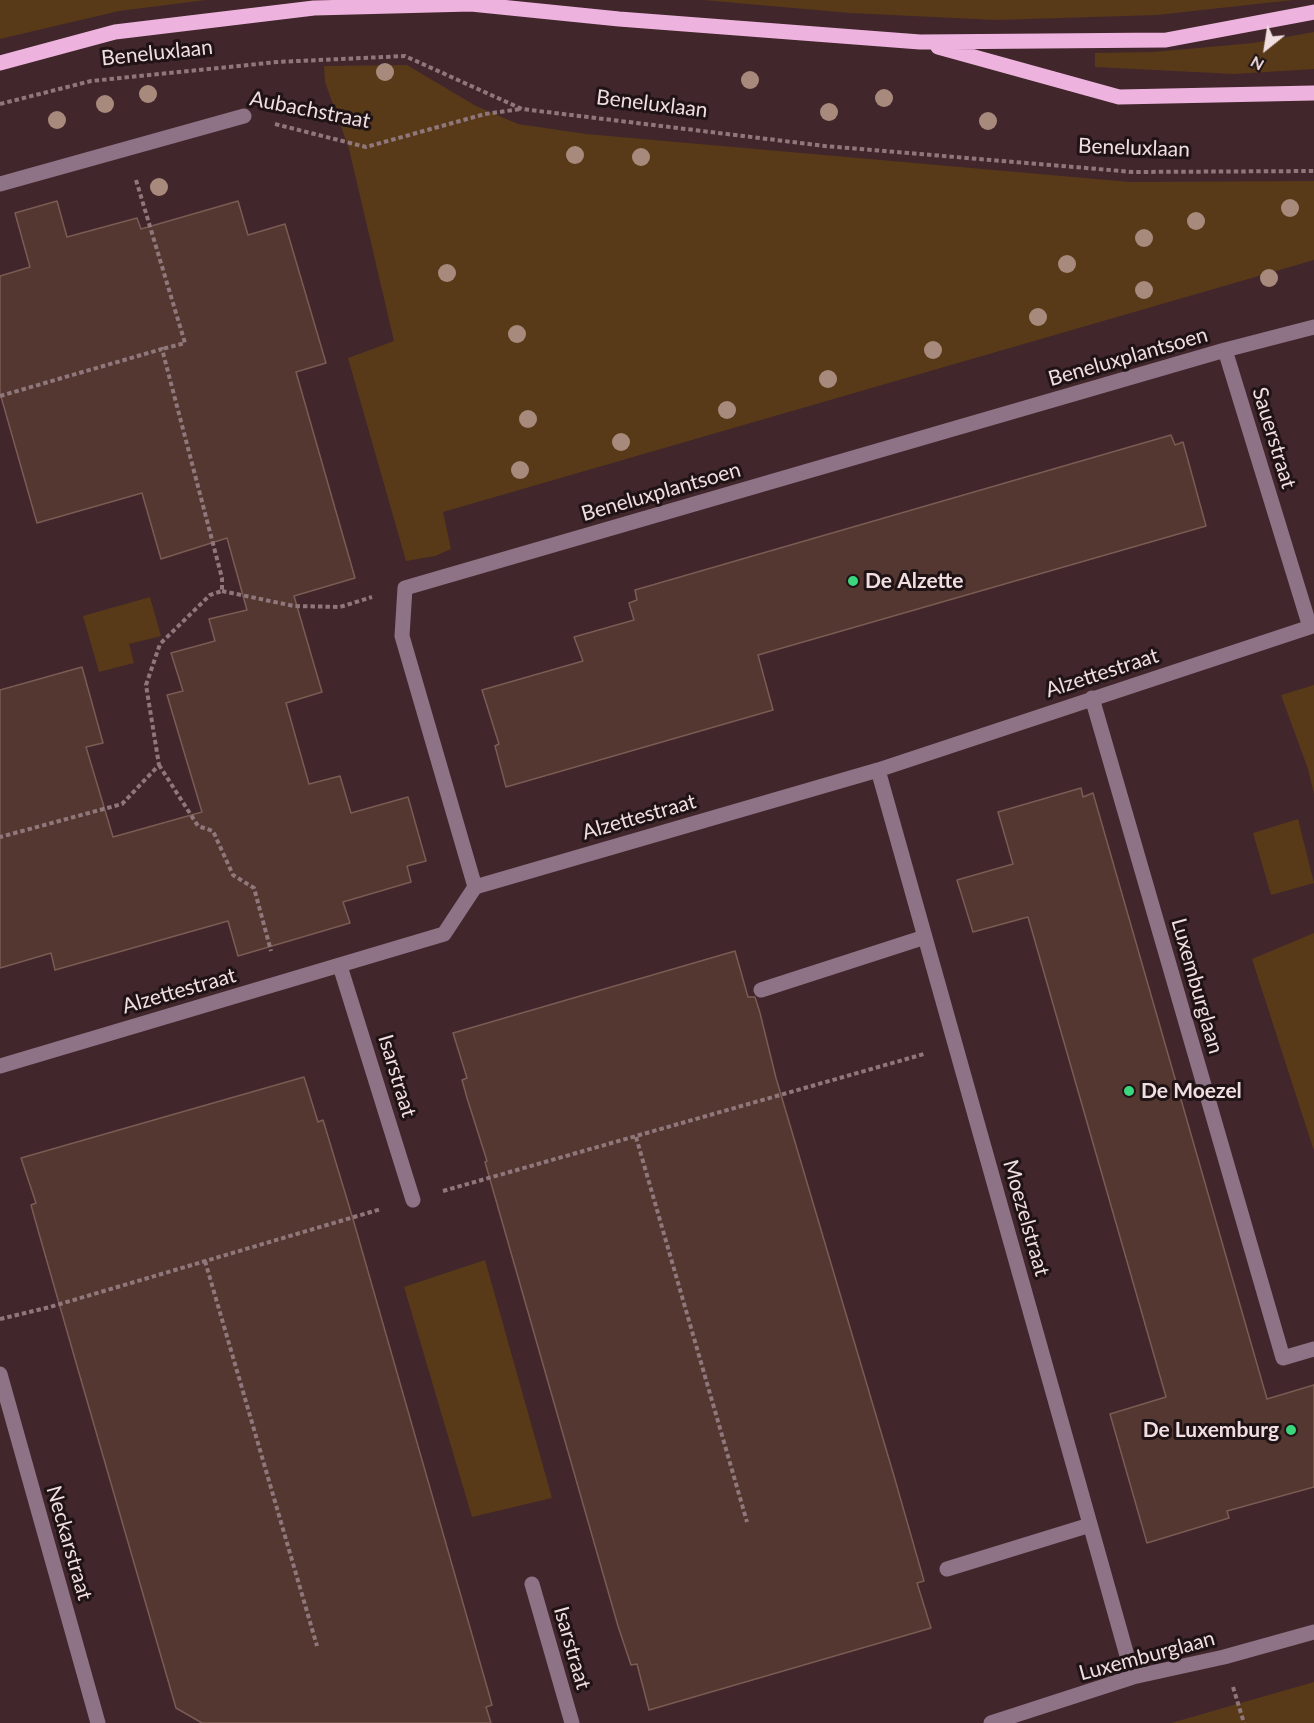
<!DOCTYPE html>
<style>
body{margin:0}
#map{position:relative;width:1314px;height:1723px;overflow:hidden;background:#41262b;font-family:Lato,sans-serif}
canvas{display:block}
.north{position:absolute;left:1236px;top:18px;width:60px;height:60px;-webkit-text-stroke:4px #1f1315;paint-order:stroke;rotate:210deg;font-size:16px;font-weight:700;line-height:24px;text-align:center;color:#f1dee1}
.north::after{content:'';display:block;margin:auto;width:21px;height:27px;background:#f1dee1;clip-path:polygon(50% 0,100% 100%,50% 72%,0 100%)}
</style>
<div id="map">
<canvas width="1314" height="1723"></canvas>
<div class="north">N</div>
</div>
<script>
const context = document.querySelector('canvas').getContext('2d');
context.lineJoin = 'round';
function fill(path, color) { context.fillStyle = color; context.fill(path, 'evenodd'); }
const toPath = rows => new Path2D(rows.map(r => 'M' + r).join(''));
function trace(path, color, width, dash) { context.strokeStyle = color; context.lineWidth = width; context.lineCap = dash ? 'butt' : 'round'; context.setLineDash(dash || []); context.stroke(path); }
function label(font, color, halo, rows, align = 'center') {
  context.font = font + ' Lato,sans-serif'; context.lineWidth = 6; context.setLineDash([]); context.textBaseline = 'middle'; context.strokeStyle = halo; context.fillStyle = color; for (const [text, x, y, turn = 0] of rows) {
    context.save(); context.translate(x, y); context.rotate((+turn || 0) * Math.PI / 180); context.textAlign = isNaN(turn) ? turn : align; if (halo) context.strokeText(text, 0, 0); context.fillText(text, 0, 0); context.restore();
  }
}
fill(toPath([
 [0,0,206,0,119,11,0,39],
 [703,0,1293,0,1157,15,996,20,850,13],
 [1314,32,1314,69,1234,74,1095,67,1095,53,1153,52,1253,43],
 [407,65,476,106,518,124,586,134,1130,182,1314,181,1314,260,443,512,451,549,435,556,406,561,348,358,394,341,349,149,325,82,324,66],
 [150,597,161,636,129,644,134,663,99,672,83,616],
 [1314,685,1314,794,1308,769,1281,695],
 [1298,819,1314,883,1271,895,1253,833],
 [1314,933,1314,1151,1252,959],
 [485,1260,552,1498,472,1517,404,1287],
 [1314,1682,1314,1723,1171,1723,1251,1700]
]), '#583a19');
const building = toPath([
 [57,201,67,237,137,218,141,229,238,201,248,235,285,224,326,363,296,372,355,578,294,596,322,692,286,703,309,784,340,776,351,813,408,797,426,861,407,866,411,882,343,902,350,923,238,956,228,921,55,970,51,953,0,968,0,690,82,667,103,743,86,747,113,837,202,812,167,695,183,691,171,653,215,641,209,619,247,610,227,538,161,559,142,493,37,523,0,393,0,276,30,267,15,213,57,201],
 [1171,435,1175,445,1183,442,1206,526,758,655,773,710,506,787,495,746,499,744,482,690,583,661,574,637,634,620,629,603,637,600,635,590,1171,435],
 [1081,788,1083,797,1093,793,1267,1399,1314,1385,1314,1487,1227,1511,1229,1518,1147,1543,1110,1414,1166,1397,1028,917,973,932,957,880,1013,864,998,812,1081,788],
 [735,951,748,997,755,997,760,1013,776,1078,894,1476,924,1581,917,1583,931,1628,649,1710,637,1664,631,1665,618,1626,485,1162,487,1161,467,1098,462,1080,467,1078,453,1033,735,951],
 [304,1077,318,1122,323,1120,353,1219,487,1687,492,1705,486,1707,491,1723,202,1723,176,1708,77,1366,36,1223,31,1205,36,1203,21,1158,304,1077]
]);
fill(building, '#533730');
trace(building, '#7b5c54', 1.5);
trace(toPath([
 [0,104,91,81,277,62,405,56,522,109,825,146,1133,172,1314,171],
 [275,124,366,147,485,114,521,109],
 [136,180,185,343,162,349],
 [0,396,162,349,222,578,222,591,210,595,160,644,146,685,159,765,122,804,0,837],
 [222,591,294,606,340,607,372,597],
 [159,765,198,826,213,831,233,875,254,888,271,951],
 [636,1137,747,1522],
 [443,1191,924,1054],
 [205,1261,317,1646],
 [0,1319,50,1307,381,1209],
 [1233,1687,1244,1723]
]), '#8f777b', 4, [4.5, 3]);
trace(toPath([
 [0,184,244,116],
 [1092,698,1283,1358,1314,1349],
 [878,770,1133,1677],
 [475,887,402,636,405,588,1225,350],
 [340,966,413,1200],
 [761,990,925,937],
 [0,1066,444,934,475,887,878,770,1310,627,1225,350,1314,327],
 [0,1374,98,1723],
 [947,1569,1090,1525],
 [532,1584,572,1723],
 [991,1723,1133,1677,1224,1657,1314,1632]
]), '#8e7286', 15);
trace(toPath([
 [938,47,1119,97,1314,93],
 [0,63,115,32,314,8,471,4,619,19,920,42,1166,40,1314,12]
]), '#edb3de', 15);
context.fillStyle = '#a88a7c';
for (const [x, y] of [
 [385,72],
 [750,80],
 [148,94],
 [884,98],
 [105,104],
 [829,112],
 [57,120],
 [988,121],
 [575,155],
 [641,157],
 [159,187],
 [1290,208],
 [1196,221],
 [1144,238],
 [1067,264],
 [447,273],
 [1269,278],
 [1144,290],
 [1038,317],
 [517,334],
 [933,350],
 [828,379],
 [727,410],
 [528,419],
 [621,442],
 [520,470]
]) { context.beginPath(); context.arc(x, y, 9, 0, 2 * Math.PI); context.fill(); }
for (const [x, y, r, color] of [
 [853,581,6,"#3bd77e"],
 [1129,1091,6,"#3bd77e"],
 [1291,1430,6,"#3bd77e"]
]) { const dot = new Path2D(); dot.arc(x, y, r, 0, 2 * Math.PI); context.fillStyle = color; context.fill(dot); trace(dot, '#1f1315', 2); }
label('21px', '#f1dee1', '#1f1315', [
 ["Beneluxlaan",157,53,-6],
 ["Beneluxlaan",652,104,7],
 ["Aubachstraat",310,110,11],
 ["Beneluxlaan",1134,148,2],
 ["Beneluxplantsoen",1128,357,-16],
 ["Sauerstraat",1274,438,73],
 ["Beneluxplantsoen",661,492,-16],
 ["Alzettestraat",1102,673,-18],
 ["Alzettestraat",639,817,-16],
 ["Luxemburglaan",1197,986,74],
 ["Alzettestraat",179,991,-16],
 ["Isarstraat",397,1076,73],
 ["Moezelstraat",1026,1218,74],
 ["Neckarstraat",69,1543,74],
 ["Isarstraat",572,1648,74],
 ["Luxemburglaan",1147,1656,-15]
]);
label('bold 21px', '#f1dee1', '#1f1315', [
 ["De Alzette",865,581],
 ["De Moezel",1141,1091],
 ["De Luxemburg",1279,1430,"right"]
], 'left');
</script>
